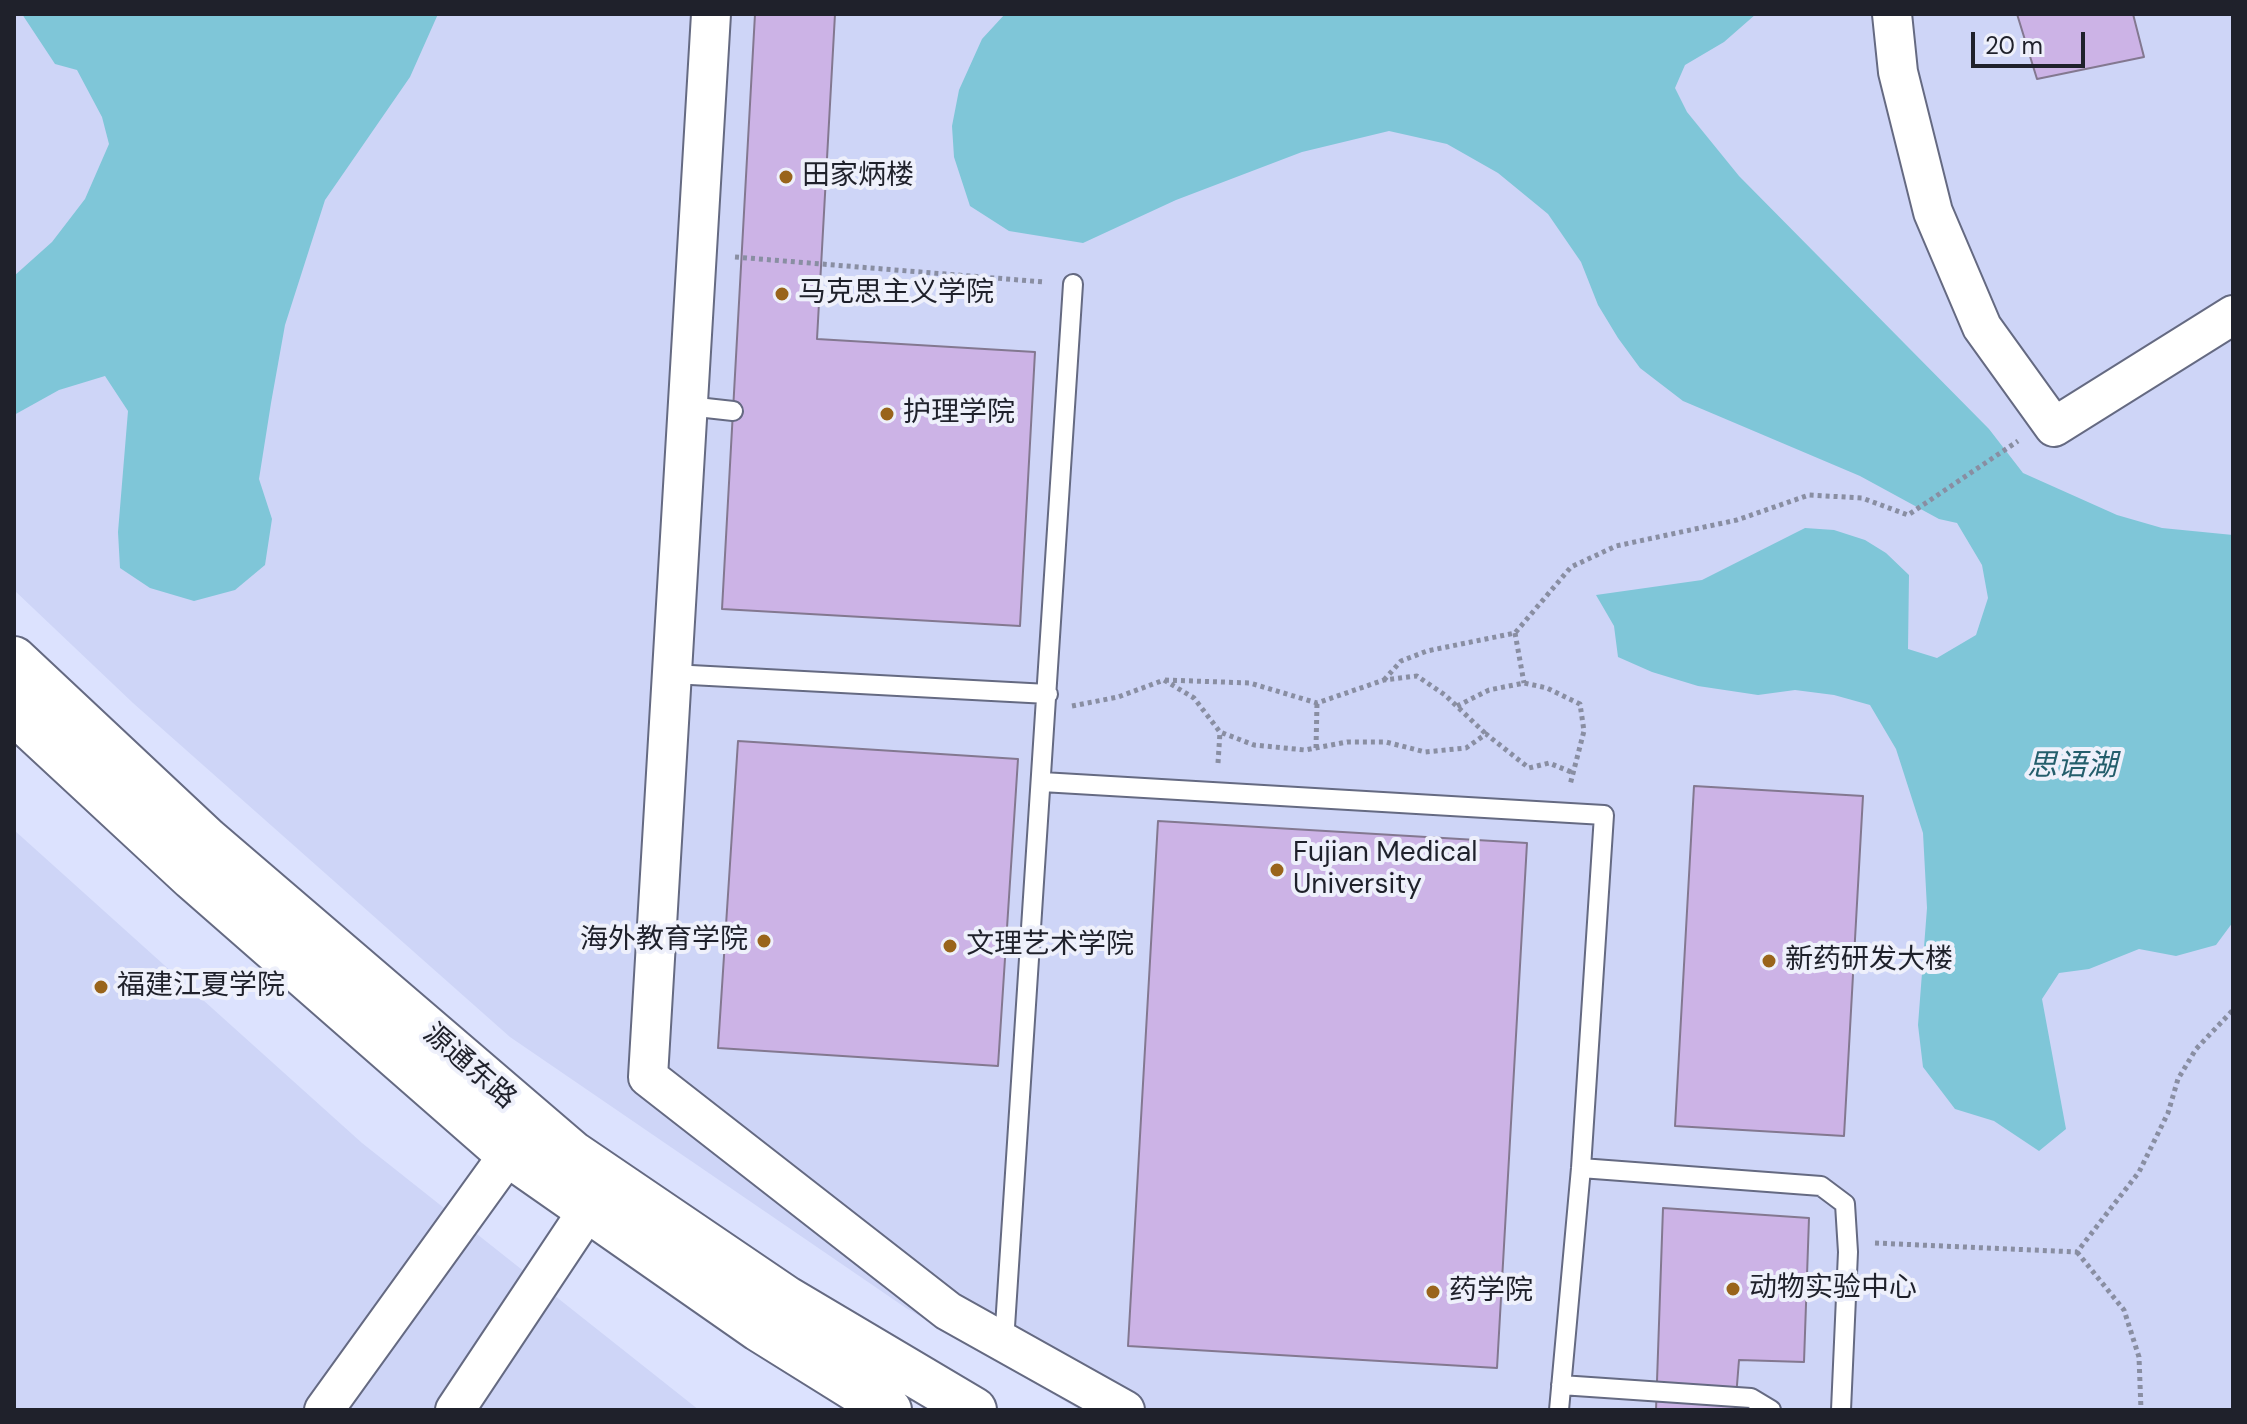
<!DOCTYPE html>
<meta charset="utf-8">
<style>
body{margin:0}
#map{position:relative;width:2247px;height:1424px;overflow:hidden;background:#dce2fe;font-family:"DM Sans",sans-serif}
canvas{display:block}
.frame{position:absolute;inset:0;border:16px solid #1f212b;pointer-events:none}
.scale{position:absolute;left:1971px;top:32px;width:114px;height:36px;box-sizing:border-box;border:4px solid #1f212b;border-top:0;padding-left:10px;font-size:24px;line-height:28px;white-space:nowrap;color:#1f212b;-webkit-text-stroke:6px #eef0fb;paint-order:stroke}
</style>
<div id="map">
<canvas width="2247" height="1424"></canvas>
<div class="frame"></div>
<div class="scale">20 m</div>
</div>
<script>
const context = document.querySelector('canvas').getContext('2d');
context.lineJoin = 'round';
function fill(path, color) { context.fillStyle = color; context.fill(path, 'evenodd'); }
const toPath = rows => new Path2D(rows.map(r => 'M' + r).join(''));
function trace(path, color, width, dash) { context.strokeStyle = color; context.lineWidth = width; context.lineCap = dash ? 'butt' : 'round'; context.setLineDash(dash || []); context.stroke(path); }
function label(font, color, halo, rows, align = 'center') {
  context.font = font + ' "DM Sans","Noto Sans SC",sans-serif'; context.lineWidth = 8; context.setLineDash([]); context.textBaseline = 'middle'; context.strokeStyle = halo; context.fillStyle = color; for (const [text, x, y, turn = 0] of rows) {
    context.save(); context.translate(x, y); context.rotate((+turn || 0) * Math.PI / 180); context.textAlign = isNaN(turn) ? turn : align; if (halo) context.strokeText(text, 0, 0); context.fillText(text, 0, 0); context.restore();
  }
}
fill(toPath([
 [14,14,2233,14,2233,1410,1080,1410,906,1308,510,1037,133,703,14,590],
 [14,830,362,1143,699,1410,14,1410]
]), '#ced5f7');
fill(toPath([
 [22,14,438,14,410,77,325,200,285,325,271,403,259,479,272,519,265,565,235,590,194,601,150,588,120,568,118,532,128,411,105,376,59,390,14,415,14,276,52,242,85,199,109,144,102,117,77,70,55,64],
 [1005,14,1756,14,1724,42,1685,65,1675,88,1687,112,1739,176,1989,429,2023,473,2117,515,2162,528,2233,535,2233,922,2216,945,2176,956,2139,949,2089,969,2059,973,2042,999,2066,1129,2039,1151,1994,1121,1955,1109,1923,1067,1918,1025,1927,908,1923,833,1896,749,1870,705,1834,695,1795,690,1758,695,1698,686,1652,672,1618,657,1614,626,1596,595,1702,580,1805,528,1834,530,1865,540,1886,553,1909,575,1908,649,1937,658,1976,635,1988,598,1982,565,1957,523,1939,519,1860,476,1683,401,1640,368,1618,338,1598,305,1581,262,1548,214,1498,173,1447,144,1389,131,1302,152,1176,200,1083,243,1009,231,970,206,954,157,952,126,959,90,982,39]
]), '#7fc6d8');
const building = toPath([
 [755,14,835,14,817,339,1035,352,1020,626,722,609,755,14],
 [2017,14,2133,14,2144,57,2037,79,2017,14],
 [738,741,1018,759,998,1066,718,1048,738,741],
 [1694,786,1863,796,1844,1136,1675,1126,1694,786],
 [1158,821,1527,843,1497,1368,1128,1346,1158,821],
 [1663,1208,1809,1218,1804,1362,1739,1360,1735,1410,1656,1410,1663,1208]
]);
fill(building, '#ccb3e6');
trace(building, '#837890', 2);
const lane = toPath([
 [688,406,733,411],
 [672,674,1048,694],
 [1042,782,1604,815,1581,1168,1559,1410],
 [1581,1168,1821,1186,1845,1204,1848,1252,1841,1410],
 [1004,1342,1073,284],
 [1561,1385,1751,1398,1771,1410]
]);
const street = toPath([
 [711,14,648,1077,948,1311,1125,1410],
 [1892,14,1898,72,1933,212,1982,327,2054,427,2233,315],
 [324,1410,526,1130],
 [455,1410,604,1186]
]);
const secondary = toPath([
 [14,659,207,840,572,1153,787,1299,974,1410],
 [14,712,193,878,507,1153,759,1329,889,1410]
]);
trace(lane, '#656a82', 22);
trace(street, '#656a82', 42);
trace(secondary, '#656a82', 48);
trace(toPath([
 [735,257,1044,282],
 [1515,633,1524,683],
 [1165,680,1250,683,1317,703,1384,680,1417,676,1445,695,1486,734],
 [1384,680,1401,661,1427,651,1515,633,1571,567,1616,546,1737,520,1809,495,1862,498,1908,515,2018,441],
 [1072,706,1118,697,1164,680,1194,698,1220,732,1254,745,1305,750,1347,742,1386,742,1425,752,1466,748,1486,734,1529,768,1549,763,1571,772],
 [1457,706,1489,690,1524,683,1547,688,1580,704,1584,731,1570,785],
 [1316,748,1317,703],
 [1218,763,1220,732],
 [1875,1243,2077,1252,2139,1172,2168,1113,2178,1079,2196,1049,2233,1010],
 [2077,1252,2124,1310,2139,1357,2141,1410]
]), '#898ea2', 5, [4, 4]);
trace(lane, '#fff', 18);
trace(street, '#fff', 38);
trace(secondary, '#fff', 44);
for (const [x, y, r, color] of [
 [786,177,8,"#99641b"],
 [782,294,8,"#99641b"],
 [887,414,8,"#99641b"],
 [1277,870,8,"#99641b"],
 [764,941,8,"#99641b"],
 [950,946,8,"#99641b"],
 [1769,961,8,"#99641b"],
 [101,987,8,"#99641b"],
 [1733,1289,8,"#99641b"],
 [1433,1292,8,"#99641b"]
]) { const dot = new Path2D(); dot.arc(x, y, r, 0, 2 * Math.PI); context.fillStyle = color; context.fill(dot); trace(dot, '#eef0fb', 3); }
label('28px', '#1f212b', '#eef0fb', [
 ["田家炳楼",802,177],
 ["马克思主义学院",798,294],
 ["护理学院",903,414],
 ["Fujian Medical",1293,854],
 ["University",1293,886],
 ["海外教育学院",748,941,"right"],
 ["文理艺术学院",966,946],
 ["新药研发大楼",1785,961],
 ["福建江夏学院",117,987],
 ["动物实验中心",1749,1289],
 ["药学院",1449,1292]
], 'left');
label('28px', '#1f212b', '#eef0fb', [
 ["源通东路",469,1067,41]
]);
label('italic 30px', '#245e6c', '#eef0fb', [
 ["思语湖",2072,767]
]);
</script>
